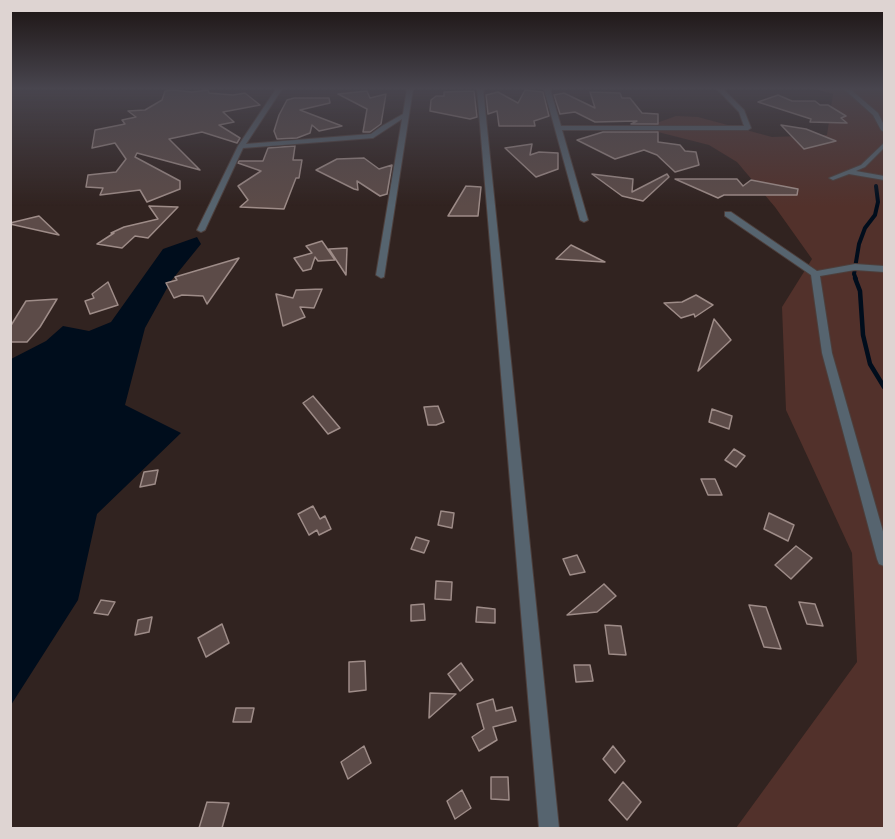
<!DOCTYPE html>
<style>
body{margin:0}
#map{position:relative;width:895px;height:839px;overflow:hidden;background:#312320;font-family:"Asap Condensed",sans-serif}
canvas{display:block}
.frame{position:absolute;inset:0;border:12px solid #ded4d2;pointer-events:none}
</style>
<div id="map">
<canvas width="895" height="839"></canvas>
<div class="frame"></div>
</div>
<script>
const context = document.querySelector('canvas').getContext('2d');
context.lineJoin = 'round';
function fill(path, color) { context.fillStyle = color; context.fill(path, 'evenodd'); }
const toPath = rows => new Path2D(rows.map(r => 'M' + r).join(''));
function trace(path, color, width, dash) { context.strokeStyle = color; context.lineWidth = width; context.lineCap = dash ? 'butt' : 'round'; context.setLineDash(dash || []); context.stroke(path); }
fill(toPath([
 [815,89,884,89,884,828,736,828,857,662,852,553,786,410,782,307,812,259,775,207,737,162,709,145,654,131,651,125,676,116,698,117,772,137,827,135,833,94]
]), '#52312b');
fill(toPath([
 [197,237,201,244,171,281,145,328,125,405,181,433,97,514,78,600,11,705,11,359,46,341,63,326,89,331,111,322,163,249]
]), '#000d1c');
trace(toPath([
 [856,279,854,274,859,244,865,228,875,215,878,202,876,186]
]), '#000d1c', 4);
trace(toPath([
 [855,278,860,291,863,335,870,364,884,387]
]), '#000d1c', 4.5);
const building = toPath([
 [173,90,192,92,208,90,209,93,233,95,245,93,260,105,223,112,234,122,219,125,240,138,237,143,202,132,169,139,200,170,137,153,135,157,180,181,180,189,147,202,140,190,100,195,103,188,86,187,88,175,116,172,126,159,115,143,92,148,95,130,125,124,122,120,136,117,128,111,145,110,162,100,165,91,173,90],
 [525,90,543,92,549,116,534,121,535,126,499,126,497,111,488,114,486,95,498,92,518,103,525,90],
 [367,91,370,98,386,94,381,124,370,132,363,132,367,109,338,94,367,91],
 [474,91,477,117,470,119,430,111,431,100,436,96,444,96,444,92,474,91],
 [590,92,620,93,622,98,630,98,642,113,658,114,658,124,631,124,637,121,595,122,575,112,560,114,554,95,564,93,595,108,590,92],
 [778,95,792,101,815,101,820,105,828,105,846,116,841,118,847,123,810,122,811,119,758,102,778,95],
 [294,98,329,98,330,103,300,110,342,126,319,131,312,125,310,133,297,138,277,139,274,131,279,115,287,100,294,98],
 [781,125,806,129,836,141,804,149,781,125],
 [603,132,658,132,658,142,680,145,685,151,696,152,699,165,675,172,657,155,644,150,615,159,577,140,603,132],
 [532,144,530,155,539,152,558,153,558,169,536,177,505,148,532,144],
 [295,146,293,160,302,160,299,178,296,178,284,209,240,207,248,200,238,186,261,171,238,163,239,161,263,161,268,148,295,146],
 [364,158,379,169,392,165,387,194,380,196,357,181,358,190,354,189,316,170,337,159,364,158],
 [592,174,633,179,632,192,667,174,669,177,643,201,622,196,592,174],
 [675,179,737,179,743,186,751,180,798,189,797,195,724,195,718,198,675,179],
 [466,186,481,187,478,216,448,216,466,186],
 [149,206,178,207,148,238,135,236,122,248,97,244,114,233,111,233,124,227,158,219,149,206],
 [39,216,59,235,10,224,10,223,39,216],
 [322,241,335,260,318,261,315,257,311,269,303,271,294,258,312,253,306,246,322,241],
 [571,245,605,262,604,262,556,259,571,245],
 [347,248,346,275,329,249,347,248],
 [239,258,207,304,203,296,182,295,174,298,166,283,177,280,175,277,239,258],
 [108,282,118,305,90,314,85,301,94,298,92,294,108,282],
 [322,289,314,308,300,307,305,317,283,326,276,294,293,298,296,290,322,289],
 [696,295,713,305,695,317,694,314,681,318,664,303,682,302,696,295],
 [57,299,40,327,27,342,10,342,10,327,26,301,57,299],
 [714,319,731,340,698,371,714,319],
 [313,396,340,428,328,434,303,403,313,396],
 [438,406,444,422,436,425,428,425,424,407,438,406],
 [712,409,732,416,729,429,709,422,712,409],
 [734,449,745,456,736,467,725,460,734,449],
 [158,470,155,484,140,487,144,472,158,470],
 [701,479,715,479,722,495,708,495,701,479],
 [313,506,320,519,325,516,331,529,319,535,317,530,309,535,298,514,313,506],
 [441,511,454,513,452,528,438,525,441,511],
 [769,513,794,525,788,541,764,529,769,513],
 [416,537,429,541,424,553,411,549,416,537],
 [796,546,812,558,791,579,775,565,796,546],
 [577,555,585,572,570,575,563,559,577,555],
 [436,581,452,582,451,600,435,599,436,581],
 [604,584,616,596,597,612,567,615,604,584],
 [101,600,115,602,108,615,94,613,101,600],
 [799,602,815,604,823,626,807,624,799,602],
 [424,604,425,620,411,621,411,605,424,604],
 [749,605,766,607,781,649,764,647,749,605],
 [477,607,495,609,495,623,476,622,477,607],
 [152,617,149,632,135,635,138,620,152,617],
 [222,624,229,643,206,657,198,638,222,624],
 [605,625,621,626,626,655,609,654,605,625],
 [365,661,366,690,349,692,349,662,365,661],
 [461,663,473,680,460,691,448,674,461,663],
 [574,665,590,665,593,681,576,682,574,665],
 [430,693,456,694,429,718,430,693],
 [493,699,496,711,512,707,516,721,493,727,497,740,479,751,472,737,484,729,477,704,493,699],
 [236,708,254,708,251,722,233,722,236,708],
 [364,746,371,763,348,779,341,762,364,746],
 [613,746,625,761,615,773,603,759,613,746],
 [491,777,508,777,509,800,491,799,491,777],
 [623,782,641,802,627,820,609,800,623,782],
 [462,790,471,808,455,819,447,801,462,790],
 [207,802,229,803,222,828,199,828,207,802]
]);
fill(building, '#5c4b48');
trace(building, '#9e8c88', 1.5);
const street = toPath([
 [276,89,282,89,246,144,371,134,382,126,403,114,407,89,413,89,384,277,381,278,376,275,402,119,373,138,243,148,205,230,201,232,197,230,238,146,276,89],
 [477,89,483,89,559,828,539,828,477,89],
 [544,89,550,89,561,126,744,126,739,112,717,89,723,89,744,110,751,128,748,130,562,130,588,220,584,222,580,220,544,89],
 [844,89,850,89,878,113,884,125,884,132,881,130,873,115,844,89],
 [884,143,884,148,865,167,856,171,884,176,884,180,849,174,833,180,829,178,861,165,884,143],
 [725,212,731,212,817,271,855,264,884,266,884,272,855,270,820,276,832,353,884,535,884,566,879,564,877,559,822,353,811,275,725,216,725,212]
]);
trace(street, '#4d3f3c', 2);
fill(street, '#56646f');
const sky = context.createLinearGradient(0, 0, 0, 206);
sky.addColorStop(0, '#1b1312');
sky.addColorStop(0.43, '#48454e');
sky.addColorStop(1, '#48454e00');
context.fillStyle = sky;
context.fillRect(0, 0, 895, 206);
</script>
